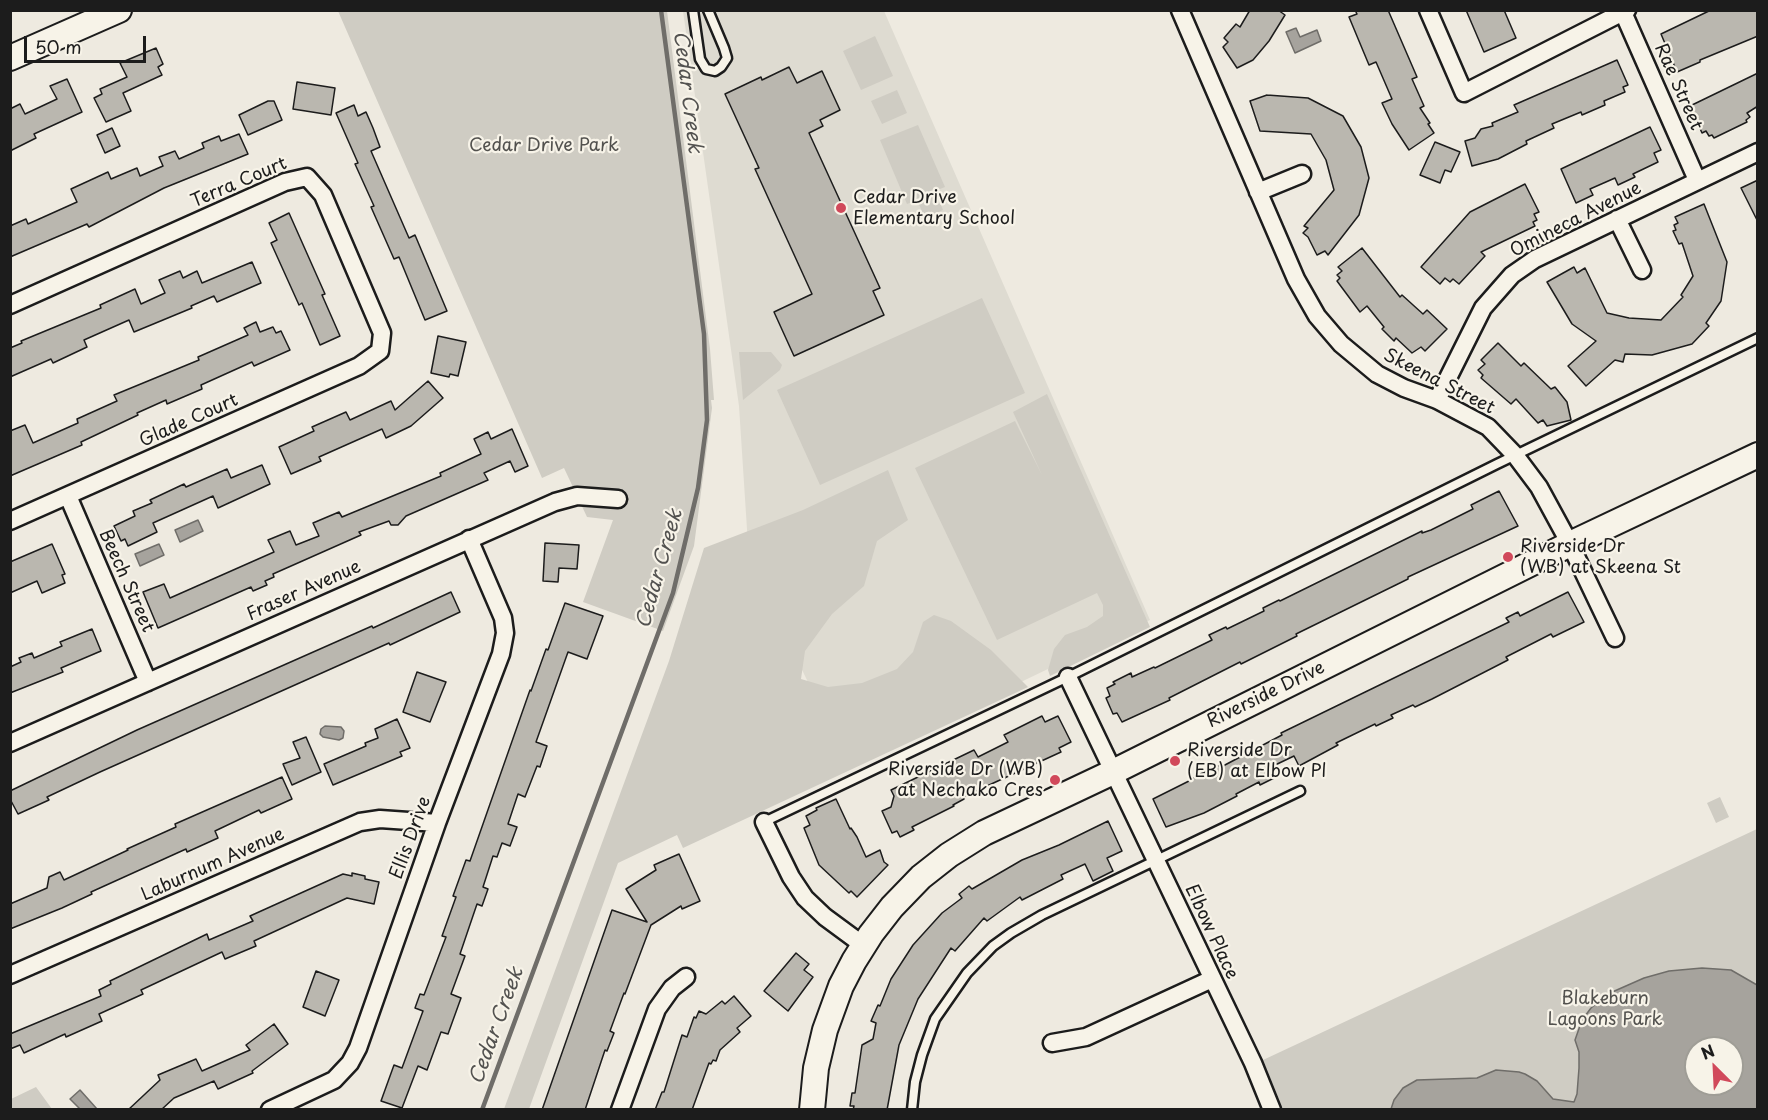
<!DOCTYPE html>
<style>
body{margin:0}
#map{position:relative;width:1768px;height:1120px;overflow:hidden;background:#eeeae0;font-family:"Playpen Sans",sans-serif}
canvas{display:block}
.frame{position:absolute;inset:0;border:12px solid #1c1c1c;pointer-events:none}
.north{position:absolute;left:1684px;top:1036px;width:60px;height:60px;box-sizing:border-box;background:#f7f3e8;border:2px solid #9f9d96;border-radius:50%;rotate:336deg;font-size:16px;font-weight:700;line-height:24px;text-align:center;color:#1c1c1c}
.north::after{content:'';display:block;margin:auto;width:21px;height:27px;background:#d1495b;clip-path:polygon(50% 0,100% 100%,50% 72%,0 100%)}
.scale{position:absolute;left:24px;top:36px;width:122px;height:27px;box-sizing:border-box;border:3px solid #1c1c1c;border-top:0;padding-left:8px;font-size:18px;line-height:21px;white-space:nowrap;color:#1c1c1c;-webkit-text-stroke:4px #f7f3e8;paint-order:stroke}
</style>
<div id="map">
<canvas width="1768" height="1120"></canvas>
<div class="frame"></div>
<div class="north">N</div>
<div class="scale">50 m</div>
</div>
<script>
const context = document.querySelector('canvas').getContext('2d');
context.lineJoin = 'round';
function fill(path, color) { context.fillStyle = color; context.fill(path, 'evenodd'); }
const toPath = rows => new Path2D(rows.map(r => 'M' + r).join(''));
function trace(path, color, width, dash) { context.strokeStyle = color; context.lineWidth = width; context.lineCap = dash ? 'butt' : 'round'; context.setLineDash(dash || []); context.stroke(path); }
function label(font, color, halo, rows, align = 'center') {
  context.font = font + ' "Playpen Sans",sans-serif'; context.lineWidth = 4.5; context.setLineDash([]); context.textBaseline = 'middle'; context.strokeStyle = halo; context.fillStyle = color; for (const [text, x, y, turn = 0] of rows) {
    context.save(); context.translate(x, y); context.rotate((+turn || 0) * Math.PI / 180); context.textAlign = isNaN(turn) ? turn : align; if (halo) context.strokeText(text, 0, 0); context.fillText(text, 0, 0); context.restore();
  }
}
fill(toPath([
 [683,11,884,11,1150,620,848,765,749,560,739,406]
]), '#dedbd1');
fill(toPath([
 [338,11,667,11,710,349,714,400,711,400,712,408,694,546,663,631,583,602,613,520,587,517,564,468,542,478],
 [875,36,893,76,861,90,843,51],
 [897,90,907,113,882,124,871,101],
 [918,125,945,187,935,191,943,210,925,218,917,200,907,204,880,140],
 [982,298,1025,393,820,485,777,390],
 [739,352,771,352,782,365,780,370,743,400],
 [1047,394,1150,627,1050,676,1048,670,1054,649,1065,635,1087,627,1103,616,1103,605,1097,593,997,640,915,468,1015,421,1042,475,1013,412],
 [888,470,908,520,877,541,864,586,832,614,805,651,801,679,828,687,862,683,897,669,913,652,923,622,934,615,951,621,991,650,1028,687,683,848,677,835,618,863,529,1109,504,1109,669,661,704,548,803,510],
 [1720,797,1729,817,1716,823,1707,803],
 [1757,829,1757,1109,1283,1109,1263,1060],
 [1696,1048,1732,1048,1732,1084,1696,1084],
 [36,1087,52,1109,11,1109,11,1099]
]), '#cfccc3');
const water = toPath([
 [1296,28,1300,37,1317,30,1321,41,1295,53,1286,32,1296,28],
 [198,520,203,531,180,542,175,530,198,520],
 [159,544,164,555,140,566,135,554,159,544],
 [325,726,341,727,344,731,343,738,339,740,323,737,320,734,321,729,325,726],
 [1702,968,1731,970,1757,985,1757,1109,1391,1109,1394,1100,1403,1088,1417,1080,1477,1078,1496,1070,1519,1072,1525,1074,1537,1081,1553,1099,1574,1102,1577,1094,1579,1068,1579,1052,1575,1040,1582,1020,1591,1008,1610,993,1644,978,1669,971,1702,968],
 [1696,1048,1732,1048,1732,1084,1696,1084,1696,1048],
 [80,1090,97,1109,80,1109,70,1099,80,1090]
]);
fill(water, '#a6a39d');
trace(water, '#6f6d69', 1.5);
trace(toPath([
 [482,1110,673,593,698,488,707,420,704,334,661,10]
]), '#6f6d69', 4.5);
const building = toPath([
 [1250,10,1278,10,1285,15,1269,41,1253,60,1237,68,1223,47,1228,42,1224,38,1236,24,1240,27,1250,10],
 [1355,10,1388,10,1417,77,1412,79,1424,106,1420,108,1430,123,1428,124,1434,133,1409,150,1392,124,1382,103,1392,99,1376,62,1369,65,1349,17,1357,14,1355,10],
 [1466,10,1504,10,1516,38,1484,52,1466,10],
 [1711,10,1758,10,1758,36,1700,60,1700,62,1677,72,1661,34,1711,10],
 [156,48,163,64,158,67,162,75,123,93,131,111,106,122,94,98,102,94,100,89,127,77,120,63,156,48],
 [1617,60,1628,85,1623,87,1625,92,1604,101,1605,105,1582,115,1581,112,1552,124,1554,128,1526,141,1527,144,1498,159,1472,166,1465,141,1475,138,1481,129,1493,126,1492,123,1518,112,1514,105,1617,60],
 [789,67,797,83,822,71,840,110,820,120,823,126,809,133,880,288,873,291,884,315,794,356,774,312,812,294,755,169,759,168,725,94,761,77,762,80,789,67],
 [1758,73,1758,106,1747,113,1750,117,1746,120,1747,122,1714,138,1712,135,1709,136,1706,131,1702,133,1690,106,1758,73],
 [67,79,82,112,34,134,36,138,10,151,10,109,20,104,25,114,57,99,50,86,67,79],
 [297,82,335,88,331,115,293,109,297,82],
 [1267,95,1308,98,1343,116,1361,147,1369,178,1359,215,1328,255,1325,251,1317,255,1308,237,1303,233,1308,228,1304,226,1334,190,1326,160,1311,134,1260,131,1250,101,1267,95],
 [268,101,274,101,282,120,248,135,239,115,268,101],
 [354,105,358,116,366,112,373,128,380,147,371,151,409,238,415,235,447,311,425,320,399,257,394,259,371,207,374,206,355,164,358,163,336,113,354,105],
 [1650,127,1661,150,1654,153,1658,162,1633,174,1635,177,1618,185,1615,178,1590,189,1593,195,1576,203,1561,169,1650,127],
 [112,128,120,146,105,153,97,135,112,128],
 [239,134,248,154,164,188,89,227,87,224,10,257,10,226,26,219,28,224,77,202,71,189,108,172,111,179,137,168,140,176,163,166,159,157,175,151,179,159,204,148,202,143,219,136,221,141,239,134],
 [1435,142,1460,152,1451,172,1445,170,1440,183,1420,175,1435,142],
 [1758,180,1758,222,1741,188,1758,180],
 [1525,184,1539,212,1534,214,1537,220,1533,222,1535,226,1481,252,1485,256,1459,284,1453,279,1450,282,1445,278,1440,284,1421,267,1470,212,1525,184],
 [1704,204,1727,262,1721,301,1706,323,1709,326,1692,344,1652,355,1625,354,1623,362,1615,360,1586,386,1568,366,1596,341,1572,324,1547,282,1574,267,1577,273,1585,268,1607,313,1629,318,1661,320,1683,297,1681,295,1693,276,1682,243,1679,244,1673,231,1676,230,1674,225,1678,223,1675,217,1704,204],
 [289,213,325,294,322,295,340,336,320,345,302,303,299,305,271,243,277,240,269,223,289,213],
 [1362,248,1400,297,1402,295,1423,314,1427,310,1447,329,1425,351,1421,347,1412,353,1396,338,1394,341,1382,329,1384,327,1367,306,1360,312,1337,281,1340,278,1337,275,1342,271,1338,267,1362,248],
 [252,262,261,283,217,302,214,296,191,306,192,308,134,332,129,320,84,340,87,347,53,363,51,359,10,377,10,348,22,343,21,341,101,308,100,305,135,289,141,304,165,293,159,280,180,271,183,278,197,271,202,283,252,262],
 [256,322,260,332,273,327,276,333,281,331,290,350,254,366,252,362,201,385,202,389,167,404,166,400,137,413,138,415,81,442,82,445,10,476,10,431,25,425,33,443,78,423,77,419,117,401,114,395,199,360,198,357,248,335,244,328,256,322],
 [438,336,466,342,458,376,450,374,449,377,431,373,438,336],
 [1498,343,1521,366,1524,363,1551,389,1555,387,1567,402,1571,420,1547,426,1543,420,1538,423,1516,399,1511,404,1481,378,1483,375,1478,370,1485,364,1481,360,1498,343],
 [428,381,443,398,411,426,386,438,382,429,319,457,321,461,291,474,279,447,314,431,312,427,346,412,350,420,391,401,395,410,428,381],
 [512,429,528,466,515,472,510,461,484,473,488,480,406,516,398,525,391,525,389,521,359,532,361,535,273,574,274,577,265,581,267,585,253,591,251,587,158,628,143,592,164,584,170,598,274,552,268,540,290,531,296,545,319,536,313,523,339,512,342,517,441,476,440,473,481,454,474,439,488,432,491,439,512,429],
 [262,465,270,484,218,508,213,496,153,523,157,532,128,546,125,539,121,541,114,526,135,516,133,511,152,503,150,500,184,484,186,487,227,469,231,478,262,465],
 [1499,491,1518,526,1408,577,1408,579,1296,634,1297,636,1241,664,1240,662,1169,698,1170,700,1122,722,1117,713,1113,714,1106,698,1110,696,1107,688,1115,684,1113,682,1131,673,1132,677,1154,667,1155,668,1212,640,1209,635,1226,627,1227,629,1264,611,1263,608,1279,600,1280,601,1422,531,1422,533,1431,530,1473,509,1471,505,1499,491],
 [545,543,579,545,577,569,559,568,558,582,543,581,545,543],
 [52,544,65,574,62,575,65,583,42,593,37,581,10,593,10,562,52,544],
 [451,592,460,612,390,645,389,643,100,772,47,797,49,800,18,814,10,799,10,791,137,730,372,626,373,628,451,592],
 [1568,592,1584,622,1553,637,1551,634,1506,657,1508,660,1432,699,1415,707,1413,705,1391,715,1393,718,1376,726,1375,724,1336,743,1338,745,1299,766,1294,756,1271,767,1276,777,1260,785,1259,782,1236,794,1237,796,1204,813,1166,827,1153,799,1189,781,1198,775,1222,764,1223,766,1282,735,1281,733,1509,622,1506,618,1518,612,1520,616,1568,592],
 [565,603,603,616,587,659,568,652,536,742,547,746,540,767,537,766,525,797,518,794,508,824,517,827,510,846,502,843,497,857,493,856,483,887,488,889,482,906,477,904,460,954,465,956,451,994,461,998,448,1034,441,1032,427,1070,418,1066,402,1108,381,1101,394,1065,402,1068,423,1011,415,1008,420,994,424,995,446,937,442,936,456,897,453,896,466,860,470,861,530,690,531,691,546,649,548,650,565,603],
 [92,629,101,651,61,668,63,672,10,693,10,667,21,662,19,658,32,653,34,658,62,646,60,642,92,629],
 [417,672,446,682,430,722,403,712,417,672],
 [1042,716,1045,722,1058,716,1071,742,1059,748,1061,752,963,797,964,799,953,805,954,806,912,827,914,830,900,837,897,831,892,833,882,811,891,807,894,796,891,790,974,750,978,757,1008,742,1004,735,1042,716],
 [397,719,410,748,400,752,402,756,333,785,324,764,366,746,365,743,378,738,375,729,397,719],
 [306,737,321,772,292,785,283,764,300,758,293,742,306,737],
 [282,777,292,799,261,813,259,810,215,831,218,838,187,852,186,849,91,892,92,894,62,908,10,929,10,904,47,888,49,877,60,872,64,880,128,850,127,849,176,827,175,824,282,777],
 [836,799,850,829,851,828,857,837,866,857,880,850,884,862,888,865,857,897,851,891,849,893,819,865,804,828,810,825,806,816,817,810,816,808,836,799],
 [1108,821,1122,851,1107,858,1113,871,1093,881,1085,864,1061,875,1063,879,1022,900,1020,897,987,921,984,918,955,951,951,948,918,999,899,1045,887,1110,853,1110,854,1106,850,1106,852,1093,855,1093,862,1045,873,1039,876,1023,871,1021,878,1005,880,1006,891,979,913,945,942,913,962,898,959,894,969,886,972,889,1022,860,1059,845,1108,821],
 [679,854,700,901,682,909,681,906,651,925,625,994,624,993,610,1031,614,1033,607,1051,605,1050,585,1110,542,1110,612,910,647,922,626,889,656,870,654,865,679,854],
 [352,873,365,876,365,879,379,882,374,904,347,898,254,941,256,946,225,959,222,952,141,990,143,994,99,1014,102,1021,66,1037,65,1034,24,1053,20,1045,10,1049,10,1034,101,996,99,990,111,984,110,981,207,934,209,940,253,921,250,916,343,874,352,876,352,873],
 [796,953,809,964,804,970,813,977,788,1011,764,991,796,953],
 [316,971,339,980,325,1016,303,1007,316,971],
 [734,996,751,1016,737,1028,740,1032,720,1050,716,1061,713,1060,711,1064,709,1063,692,1110,655,1110,662,1092,664,1092,682,1035,687,1037,694,1017,696,1018,699,1011,706,1014,722,1001,725,1004,734,996],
 [274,1024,288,1044,252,1071,253,1073,218,1089,214,1081,174,1098,161,1110,128,1110,160,1080,158,1075,196,1059,202,1071,250,1050,246,1045,274,1024]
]);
fill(building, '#bab7af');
trace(building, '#1c1c1c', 1.5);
const lane = toPath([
 [693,10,700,59,706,69,715,71,721,67,727,58,724,48,708,10],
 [764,822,1068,677,1497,464,1758,338],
 [912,1110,915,1082,922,1055,935,1019,967,973,993,946,1011,933,1042,915,1300,791]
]);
const street = toPath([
 [1180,10,1296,279,1317,316,1341,344,1377,374,1404,388,1437,400,1488,427,1515,455,1539,487,1570,544,1615,638],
 [1428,10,1464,93,1627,10],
 [1622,10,1697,180],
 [1258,192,1302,174],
 [1617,219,1642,270],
 [10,305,285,182,307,177,323,195,382,333,380,351,359,366,10,521],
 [1437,400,1483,308,1512,275,1535,259,1758,152],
 [68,496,148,682],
 [1068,677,1253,1063,1272,1110],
 [10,743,555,502,577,496,618,499],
 [764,822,791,877,805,898,825,917,863,945],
 [10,975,360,822,380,819,437,823],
 [1052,1043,1086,1037,1212,979],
 [270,1110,334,1080,350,1063,358,1048,437,823,501,654,505,633,503,618,469,539],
 [620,1110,657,1009,672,988,686,977]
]);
const secondary = toPath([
 [10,58,119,10],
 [812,1110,816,1068,825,1030,841,986,854,961,871,934,892,907,921,877,949,855,984,833,1113,772,1570,544,1758,455]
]);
trace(lane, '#1c1c1c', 13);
trace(street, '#1c1c1c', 21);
trace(secondary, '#1c1c1c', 28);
trace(lane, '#f7f3e8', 8);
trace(street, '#f7f3e8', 16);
trace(secondary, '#f7f3e8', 24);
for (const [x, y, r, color] of [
 [841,208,6,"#d1495b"],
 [1508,557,6,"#d1495b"],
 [1175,761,6,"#d1495b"],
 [1055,780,6,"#d1495b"]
]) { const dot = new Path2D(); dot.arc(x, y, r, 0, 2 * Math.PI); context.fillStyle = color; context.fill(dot); trace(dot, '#f7f3e8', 2); }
label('18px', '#1c1c1c', '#f7f3e8', [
 ["Rae Street",1678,87,66],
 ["Terra Court",239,183,-23],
 ["Omineca Avenue",1576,220,-27],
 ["Skeena Street",1439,382,27],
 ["Glade Court",189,421,-24],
 ["Beech Street",126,581,66],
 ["Fraser Avenue",304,591,-24],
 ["Riverside Drive",1266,695,-26],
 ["Ellis Drive",411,838,-70],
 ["Laburnum Avenue",213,865,-24],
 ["Elbow Place",1211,932,65]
]);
label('18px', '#52514e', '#f7f3e8', [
 ["Cedar Drive Park",544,146],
 ["Blakeburn",1605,999],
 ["Lagoons Park",1605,1020]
]);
label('18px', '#1c1c1c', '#f7f3e8', [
 ["Cedar Drive",853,198],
 ["Elementary School",853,219],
 ["Riverside Dr",1520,547],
 ["(WB) at Skeena St",1520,568],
 ["Riverside Dr",1187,751],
 ["(EB) at Elbow Pl",1187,772],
 ["Riverside Dr (WB)",1043,770,"right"],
 ["at Nechako Cres",1043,791,"right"]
], 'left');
label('italic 20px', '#535250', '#f7f3e8', [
 ["Cedar Creek",687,92,83],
 ["Cedar Creek",660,569,-74],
 ["Cedar Creek",497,1026,-70]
]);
</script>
